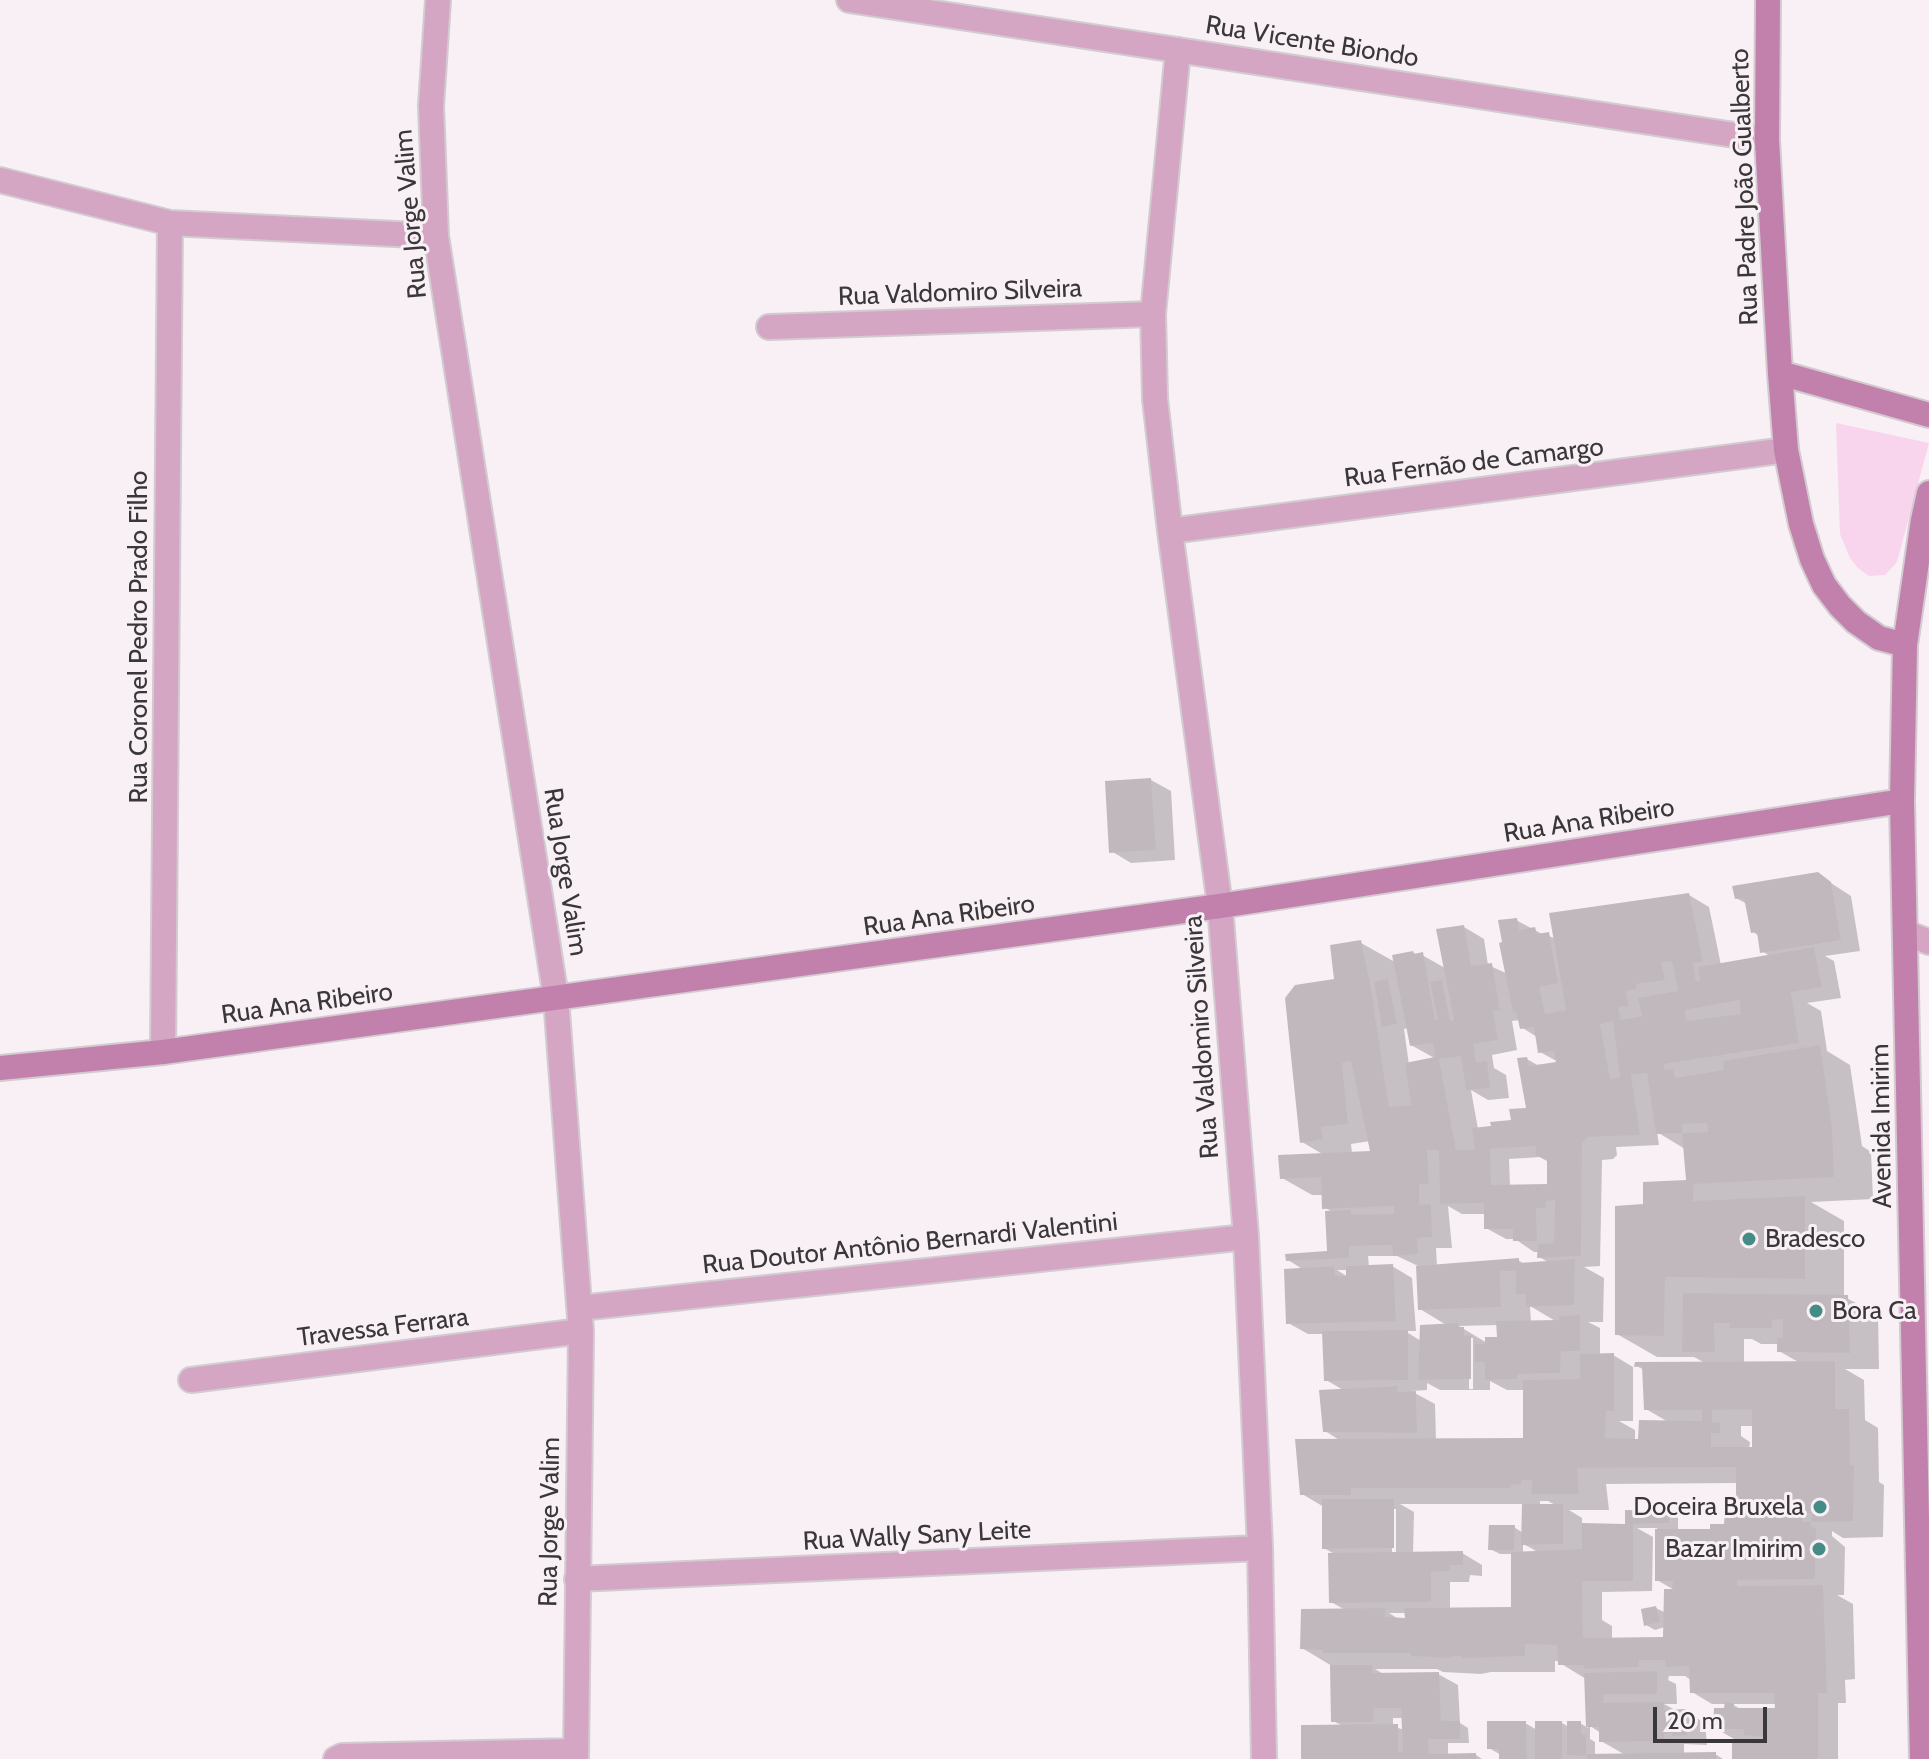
<!DOCTYPE html>
<meta charset="utf-8">
<style>
body{margin:0}
#map{position:relative;width:1929px;height:1759px;overflow:hidden;background:#f8f0f5;font-family:Cabin,sans-serif}
canvas{display:block}
.scale{position:absolute;left:1653px;top:1707px;width:114px;height:36px;box-sizing:border-box;border:4px solid #3a3739;border-top:0;padding-left:10px;font-size:24px;line-height:28px;white-space:nowrap;color:#3a3739;-webkit-text-stroke:6px #f8f0f5;paint-order:stroke}
</style>
<div id="map">
<canvas width="1929" height="1759"></canvas>
<div class="scale">20 m</div>
</div>
<script>
const context = document.querySelector('canvas').getContext('2d');
context.lineJoin = 'round';
function fill(path, color) { context.fillStyle = color; context.fill(path, 'evenodd'); }
const toPath = rows => new Path2D(rows.map(r => 'M' + r).join(''));
function trace(path, color, width, dash) { context.strokeStyle = color; context.lineWidth = width; context.lineCap = dash ? 'butt' : 'round'; context.setLineDash(dash || []); context.stroke(path); }
function label(font, color, halo, rows, align = 'center') {
  context.font = font + ' Cabin,sans-serif'; context.lineWidth = 6; context.setLineDash([]); context.textBaseline = 'middle'; context.strokeStyle = halo; context.fillStyle = color; for (const [text, x, y, turn = 0] of rows) {
    context.save(); context.translate(x, y); context.rotate((+turn || 0) * Math.PI / 180); context.textAlign = isNaN(turn) ? turn : align; if (halo) context.strokeText(text, 0, 0); context.fillText(text, 0, 0); context.restore();
  }
}
fill(toPath([
 [1836,423,1929,443,1897,562,1885,575,1869,576,1858,568,1850,558,1840,534]
]), '#f8d5ec');
fill(toPath([
 [1151,780,1171,791,1175,860,1131,863,1111,851],
 [1817,874,1851,896,1860,951,1825,956,1834,961,1841,998,1807,1003,1821,1011,1827,1051,1850,1065,1862,1146,1871,1152,1873,1199,1811,1202,1844,1221,1844,1297,1878,1314,1879,1369,1845,1369,1864,1380,1865,1420,1878,1428,1879,1482,1884,1485,1883,1537,1843,1538,1832,1531,1832,1536,1845,1547,1844,1595,1837,1595,1853,1604,1855,1679,1845,1680,1846,1703,1838,1703,1838,1759,1734,1759,1734,1739,1715,1728,1726,1704,1712,1704,1692,1692,1691,1680,1685,1676,1669,1676,1668,1680,1676,1684,1677,1704,1664,1704,1677,1711,1685,1711,1705,1723,1707,1745,1684,1744,1684,1755,1715,1754,1723,1759,1501,1759,1501,1755,1489,1748,1525,1723,1537,1730,1562,1723,1569,1727,1580,1723,1588,1728,1586,1679,1560,1663,1560,1661,1555,1661,1555,1672,1491,1672,1481,1674,1443,1672,1437,1669,1375,1669,1385,1675,1438,1674,1458,1685,1460,1723,1468,1728,1469,1743,1448,1743,1448,1756,1476,1755,1482,1759,1304,1759,1343,1726,1333,1721,1332,1666,1302,1648,1347,1611,1331,1602,1336,1555,1324,1548,1324,1507,1302,1494,1341,1441,1325,1431,1345,1391,1326,1380,1324,1334,1308,1334,1288,1323,1304,1270,1288,1260,1329,1253,1334,1213,1324,1207,1324,1195,1312,1195,1282,1178,1324,1155,1302,1142,1336,981,1361,943,1395,962,1413,953,1422,955,1445,968,1464,927,1484,939,1488,965,1508,974,1516,920,1544,935,1555,938,1689,895,1709,907,1721,965,1771,957,1762,951,1759,936,1753,932,1747,904,1736,898],
 [1520,1020,1521,1027,1537,1037,1540,1052,1560,1063,1539,1066,1527,1059,1528,1110,1513,1122,1478,1129,1471,1090,1488,1100,1509,1098,1506,1075,1494,1068,1492,1055,1517,1050,1512,1021],
 [1408,1028,1411,1045,1436,1059,1409,1065,1404,1029],
 [1657,1132,1685,1149,1688,1182,1645,1206,1617,1334,1657,1357,1694,1357,1705,1363,1636,1366,1645,1370,1646,1409,1670,1423,1635,1441,1635,1430,1619,1421,1633,1421,1633,1367,1613,1355,1600,1356,1600,1328,1588,1322,1603,1322,1604,1278,1584,1267,1600,1266,1602,1160,1613,1159,1617,1155,1616,1147,1659,1145],
 [1370,1141,1372,1152,1352,1153,1351,1144],
 [1542,1157,1549,1161,1548,1186,1510,1186,1509,1159],
 [1448,1206,1462,1214,1486,1214,1486,1228,1506,1239,1515,1239,1534,1252,1539,1252,1539,1257,1550,1263,1526,1265,1518,1260,1437,1266,1436,1248,1452,1248],
 [1368,1256,1397,1256,1418,1266,1420,1309,1448,1326,1421,1341,1405,1331,1416,1331,1412,1278,1392,1266,1369,1267],
 [1337,1270,1348,1270,1348,1277],
 [1530,1306,1557,1322,1531,1323],
 [1498,1325,1499,1339,1487,1343,1459,1326],
 [1469,1338,1473,1338,1473,1389,1469,1389],
 [1744,1339,1752,1339,1761,1344,1779,1344,1779,1351,1800,1363,1744,1363],
 [1490,1381,1507,1390,1525,1390,1530,1440,1436,1440,1435,1404,1411,1391,1427,1390,1427,1383,1440,1390,1490,1390],
 [1741,1426,1754,1426,1754,1449,1749,1449,1750,1442,1741,1436],
 [1738,1483,1738,1515,1726,1526,1712,1531,1678,1531,1678,1518,1669,1513,1627,1526,1582,1525,1582,1518,1569,1510,1609,1510,1606,1484],
 [1540,1501,1548,1501,1557,1506,1540,1506],
 [1400,1504,1524,1504,1523,1533,1514,1527,1490,1549,1500,1554,1513,1554,1513,1609,1450,1610,1450,1582,1469,1582,1470,1575,1482,1576,1482,1565,1462,1553,1413,1554,1414,1512],
 [1392,1509,1396,1509,1396,1558,1392,1558],
 [1637,1528,1657,1528,1657,1580,1676,1591,1666,1613,1656,1608,1646,1625,1655,1630,1665,1627,1665,1639,1612,1640,1612,1626,1602,1620,1602,1592,1652,1591,1653,1537],
 [1523,1544,1531,1548,1539,1553,1523,1553],
 [1389,1613,1406,1613,1407,1620,1400,1620],
 [1732,1704,1776,1704,1777,1710,1742,1710],
 [1393,1718,1403,1718,1404,1730,1393,1726],
 [1590,1726,1601,1733,1601,1741,1627,1756,1595,1756,1595,1742,1590,1739]
]), '#0003');
fill(toPath([
 [1151,778,1156,850,1109,853,1105,781],
 [1818,872,1831,882,1841,940,1760,953,1757,932,1751,933,1744,898,1735,899,1732,886],
 [1689,893,1703,962,1693,963,1696,981,1700,981,1698,967,1814,947,1822,987,1791,992,1799,1043,1664,1064,1664,1070,1673,1069,1675,1078,1724,1070,1723,1061,1820,1045,1832,1127,1834,1177,1694,1184,1693,1201,1805,1196,1805,1279,1665,1277,1664,1336,1615,1335,1615,1206,1643,1204,1643,1182,1686,1180,1682,1133,1708,1132,1707,1123,1682,1124,1682,1133,1656,1134,1647,1073,1631,1075,1640,1135,1588,1137,1582,1143,1581,1256,1537,1258,1538,1244,1554,1243,1555,1200,1546,1201,1546,1208,1536,1208,1537,1241,1513,1241,1513,1229,1484,1229,1484,1203,1440,1204,1439,1150,1427,1150,1429,1184,1419,1184,1419,1205,1431,1204,1432,1237,1417,1238,1418,1254,1393,1256,1392,1245,1349,1246,1349,1258,1286,1261,1285,1254,1327,1251,1325,1211,1351,1210,1351,1215,1394,1214,1394,1206,1322,1209,1321,1177,1280,1179,1278,1155,1370,1151,1351,1061,1342,1063,1348,1124,1321,1127,1323,1139,1300,1143,1285,998,1295,985,1334,979,1330,945,1361,940,1370,983,1389,1107,1411,1105,1405,1063,1435,1057,1433,1043,1410,1046,1392,955,1413,951,1414,954,1423,952,1435,1020,1438,1020,1430,982,1442,980,1450,1021,1454,1020,1436,929,1464,925,1471,966,1492,963,1500,1010,1493,1011,1498,1040,1473,1044,1476,1062,1487,1061,1490,1088,1466,1090,1461,1056,1439,1059,1456,1150,1475,1150,1472,1128,1491,1126,1490,1122,1511,1120,1509,1109,1526,1108,1517,1058,1527,1057,1529,1066,1556,1062,1554,1051,1538,1053,1534,1027,1520,1029,1516,1011,1513,1012,1499,943,1502,942,1498,920,1517,918,1519,930,1535,927,1537,934,1549,932,1558,983,1539,987,1545,1014,1566,1010,1549,913],
 [1672,961,1678,991,1638,998,1642,1016,1621,1020,1618,1007,1629,1006,1626,991,1637,989,1636,984,1665,980,1661,962],
 [1739,1000,1741,1014,1686,1021,1685,1010],
 [1613,1021,1620,1077,1610,1079,1600,1024],
 [1536,1146,1536,1155,1547,1161,1547,1184,1491,1185,1490,1149],
 [1388,979,1397,1024,1382,1027,1374,982],
 [1519,1258,1519,1263,1575,1259,1574,1305,1526,1307,1526,1294,1516,1294,1516,1271,1500,1271,1501,1307,1418,1310,1416,1266],
 [1393,1264,1396,1321,1286,1324,1284,1269,1334,1266,1335,1276,1346,1276,1346,1266],
 [1683,1293,1848,1295,1850,1353,1777,1352,1777,1338,1783,1337,1783,1319,1772,1320,1772,1328,1729,1328,1730,1323,1714,1323,1715,1352,1682,1352],
 [1580,1315,1580,1351,1561,1351,1560,1373,1517,1374,1517,1379,1485,1380,1485,1362,1475,1362,1475,1344,1485,1344,1485,1337,1497,1337,1496,1321,1559,1320,1559,1316],
 [1458,1323,1458,1327,1464,1327,1464,1336,1471,1335,1471,1379,1418,1380,1420,1325],
 [1408,1330,1408,1380,1324,1381,1322,1331],
 [1614,1353,1614,1411,1606,1411,1605,1438,1638,1439,1639,1420,1702,1421,1702,1410,1644,1410,1642,1366,1634,1367,1635,1362,1835,1361,1835,1409,1849,1409,1850,1465,1854,1465,1853,1521,1811,1522,1812,1513,1803,1513,1802,1522,1811,1522,1811,1527,1816,1528,1815,1579,1737,1580,1737,1586,1823,1585,1827,1693,1818,1693,1818,1759,1732,1759,1732,1740,1764,1740,1764,1737,1744,1735,1744,1729,1713,1729,1714,1708,1724,1708,1725,1702,1734,1703,1734,1708,1775,1708,1774,1693,1690,1693,1689,1666,1665,1667,1665,1660,1639,1660,1639,1667,1584,1669,1584,1665,1558,1665,1557,1645,1525,1644,1525,1656,1462,1658,1462,1656,1452,1656,1452,1658,1411,1656,1411,1653,1323,1653,1323,1650,1300,1649,1301,1609,1385,1608,1385,1617,1405,1618,1404,1608,1511,1607,1511,1552,1582,1549,1582,1523,1625,1524,1625,1510,1670,1511,1669,1523,1633,1524,1633,1581,1582,1581,1583,1638,1663,1637,1664,1589,1672,1589,1673,1581,1655,1581,1655,1529,1710,1529,1710,1524,1724,1524,1725,1513,1736,1513,1736,1467,1577,1468,1579,1494,1531,1494,1532,1480,1522,1480,1521,1484,1510,1485,1511,1488,1351,1488,1351,1495,1300,1495,1295,1439,1523,1438,1523,1380,1580,1379,1580,1354],
 [1752,1409,1752,1447,1711,1447,1711,1433,1720,1433,1720,1422,1712,1423,1712,1410],
 [1398,1386,1397,1392,1416,1391,1417,1433,1323,1432,1319,1390],
 [1322,1499,1394,1499,1394,1548,1322,1549],
 [1522,1504,1563,1504,1563,1544,1521,1545],
 [1489,1525,1515,1525,1514,1550,1488,1550],
 [1463,1551,1463,1565,1450,1565,1450,1571,1431,1572,1431,1602,1329,1603,1328,1553],
 [1656,1606,1660,1622,1644,1626,1641,1609],
 [1330,1665,1372,1665,1372,1673,1439,1672,1441,1721,1460,1721,1460,1739,1428,1739,1429,1754,1476,1753,1476,1759,1301,1759,1301,1725,1304,1725,1398,1724,1398,1752,1403,1751,1401,1708,1374,1708,1373,1722,1331,1722],
 [1657,1671,1657,1694,1604,1694,1603,1703,1664,1702,1664,1710,1686,1709,1687,1735,1672,1736,1672,1733,1664,1734,1665,1741,1599,1742,1599,1727,1586,1727,1584,1673],
 [1487,1721,1526,1721,1527,1759,1499,1759,1499,1749,1487,1749],
 [1535,1721,1562,1721,1562,1759,1535,1759],
 [1567,1721,1581,1721,1581,1734,1586,1735,1586,1756,1567,1755],
 [1716,1752,1716,1759,1587,1759,1587,1754]
]), '#c0b8bd');
const street = toPath([
 [438,0,431,106,436,236,556,998,581,1331,576,1759],
 [849,0,1767,140],
 [1178,50,1153,314,1155,399,1170,531,1220,906,1246,1237,1260,1548,1264,1759],
 [0,180,170,223,436,236],
 [769,327,1153,314],
 [1170,531,1786,450],
 [1906,933,1929,942],
 [163,1052,170,223],
 [580,1308,1246,1237],
 [191,1380,581,1331],
 [577,1579,1260,1548],
 [336,1759,342,1756,575,1751]
]);
const secondary = toPath([
 [1768,0,1767,140,1780,373,1786,450,1801,524,1812,559,1824,585,1840,606,1856,622,1879,638,1905,645],
 [1780,373,1929,415],
 [0,1068,163,1052,1220,906,1902,801],
 [1922,1759,1902,801,1905,645,1923,520,1929,493]
]);
trace(street, '#d2cbcf', 28);
trace(secondary, '#d2cbcf', 28);
trace(street, '#d4a6c4', 24);
trace(secondary, '#c280ad', 24);
for (const [x, y, r, color] of [
 [1749,1239,8,"#458c87"],
 [1816,1311,8,"#458c87"],
 [1820,1507,8,"#458c87"],
 [1819,1549,8,"#458c87"]
]) { const dot = new Path2D(); dot.arc(x, y, r, 0, 2 * Math.PI); context.fillStyle = color; context.fill(dot); trace(dot, '#f8f0f5', 3); }
label('26px', '#3a3739', '#f8f0f5', [
 ["Rua Vicente Biondo",1312,42,9],
 ["Rua Padre João Gualberto",1745,187,-92],
 ["Rua Jorge Valim",411,214,-95],
 ["Rua Valdomiro Silveira",960,293,-2],
 ["Rua Fernão de Camargo",1474,463,-7],
 ["Rua Coronel Pedro Prado Filho",139,637,-90],
 ["Rua Ana Ribeiro",1589,821,-9],
 ["Rua Jorge Valim",565,872,81],
 ["Rua Ana Ribeiro",949,916,-8],
 ["Rua Ana Ribeiro",307,1004,-8],
 ["Rua Valdomiro Silveira",1202,1037,-94],
 ["Avenida Imirim",1882,1126,-91],
 ["Rua Doutor Antônio Bernardi Valentini",910,1244,-6],
 ["Travessa Ferrara",383,1328,-7],
 ["Rua Jorge Valim",550,1522,-89],
 ["Rua Wally Sany Leite",917,1536,-3]
]);
label('26px', '#3a3739', '#f8f0f5', [
 ["Bradesco",1765,1239],
 ["Bora Ca",1832,1311],
 ["Doceira Bruxela",1804,1507,"right"],
 ["Bazar Imirim",1803,1549,"right"]
], 'left');
</script>
